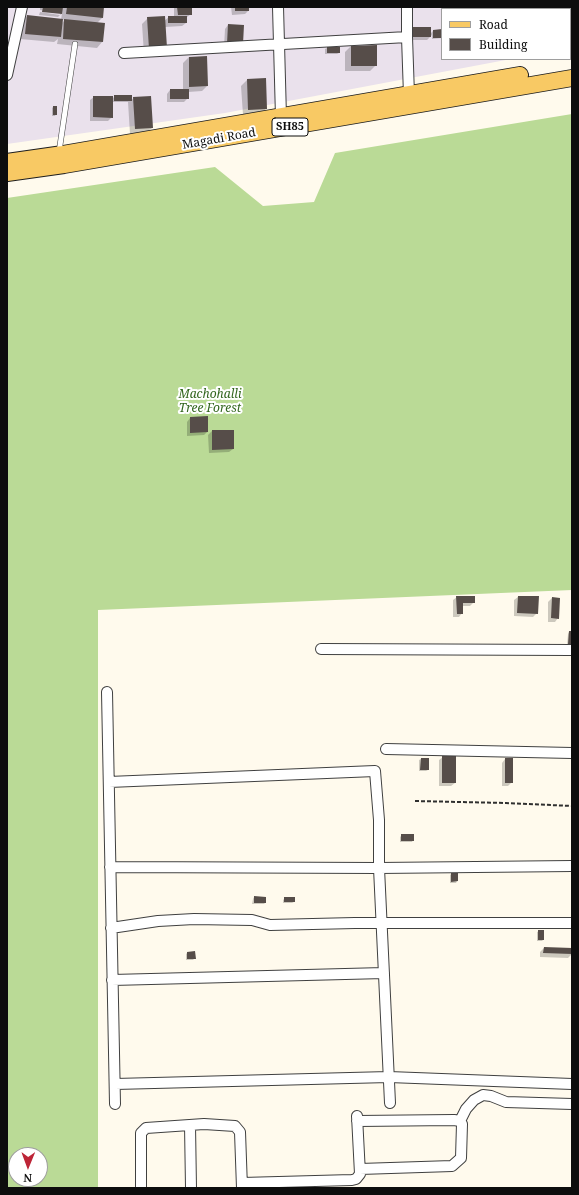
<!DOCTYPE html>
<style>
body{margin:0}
#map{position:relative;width:579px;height:1195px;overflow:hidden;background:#fffaed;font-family:"Noto Serif",serif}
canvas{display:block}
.frame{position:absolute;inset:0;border:8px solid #0d0d0d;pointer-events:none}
.legend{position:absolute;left:441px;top:8px;width:130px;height:52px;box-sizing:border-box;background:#fff;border:1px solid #9e9e9e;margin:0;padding:5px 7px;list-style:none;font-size:12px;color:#0d0d0d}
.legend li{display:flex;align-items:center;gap:8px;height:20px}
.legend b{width:20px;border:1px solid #9e9e9e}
.north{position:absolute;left:8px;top:1147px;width:40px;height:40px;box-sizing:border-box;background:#fff;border:1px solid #9e9e9e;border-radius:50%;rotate:181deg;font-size:11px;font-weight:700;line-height:16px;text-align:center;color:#0d0d0d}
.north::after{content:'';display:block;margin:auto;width:14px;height:18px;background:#bd2537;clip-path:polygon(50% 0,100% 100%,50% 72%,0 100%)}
</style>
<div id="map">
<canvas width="579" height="1195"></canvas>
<div class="frame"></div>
<ul class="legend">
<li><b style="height:5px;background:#f8c964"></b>Road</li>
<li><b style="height:11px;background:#564d49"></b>Building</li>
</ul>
<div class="north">N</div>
</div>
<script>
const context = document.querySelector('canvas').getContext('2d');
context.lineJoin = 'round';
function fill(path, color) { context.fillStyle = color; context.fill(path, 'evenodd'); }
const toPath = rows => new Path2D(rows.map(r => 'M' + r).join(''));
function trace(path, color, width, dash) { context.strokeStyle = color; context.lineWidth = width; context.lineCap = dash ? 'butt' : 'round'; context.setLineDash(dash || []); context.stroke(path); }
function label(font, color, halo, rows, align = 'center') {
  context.font = font + ' "Noto Serif",serif'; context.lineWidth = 4; context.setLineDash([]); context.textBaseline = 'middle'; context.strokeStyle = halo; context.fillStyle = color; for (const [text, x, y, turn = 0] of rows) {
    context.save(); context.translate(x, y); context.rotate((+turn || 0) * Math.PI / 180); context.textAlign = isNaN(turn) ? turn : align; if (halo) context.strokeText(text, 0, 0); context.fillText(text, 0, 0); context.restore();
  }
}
fill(toPath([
 [7,7,572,7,572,47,570,48,570,9,442,9,442,59,511,59,225,113,7,144]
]), '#eae1ec');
fill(toPath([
 [572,114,572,590,98,610,98,1188,7,1188,7,198,215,167,263,206,314,202,335,153],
 [16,1155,40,1155,40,1179,16,1179]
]), '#bada96');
fill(toPath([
 [40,7,103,7,102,18,97,23,104,24,102,42,97,48,57,44,58,39,54,42,20,39,22,22,27,16,61,20,62,13,58,17,39,15,40,12,60,15,60,13,40,10],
 [62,19,65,20,61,24],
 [174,7,191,7,191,14,186,18,186,23,182,26,165,27,144,54,142,24,148,18,164,21,169,17,174,17],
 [231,7,248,7,248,11,245,14,232,15],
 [228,25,243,26,224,47,225,29],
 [413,28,430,34,433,31,442,30,442,38,432,39,432,35,427,40,410,40,410,32],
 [351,46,376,46,376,65,370,71,345,71,345,52],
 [327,48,339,53,337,54,325,54,325,49],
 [189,57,207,86,202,91,188,92,188,98,184,102,167,102,167,94,170,90,183,90,183,63],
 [265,79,266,109,260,115,243,115,241,86,247,80],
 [115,96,131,100,134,98,152,128,146,133,130,134,128,102,112,102,112,117,108,121,90,121,90,100,94,97,112,99],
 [53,107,56,114,55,116,52,116,52,108],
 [190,418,207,432,204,435,187,436,187,422],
 [212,431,233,431,233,449,229,452,209,453,208,435],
 [457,597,474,602,470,606,462,606,462,613,459,617,453,617,453,600],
 [518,597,537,613,533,617,514,616,514,600],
 [552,598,558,618,555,622,548,622,548,602],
 [569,632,572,632,572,646,567,645,568,634],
 [443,757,455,783,451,786,439,786,439,760],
 [421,759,428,770,426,771,419,771,419,760],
 [505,759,512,782,508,786,502,786,502,763],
 [402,835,413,840,412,842,400,842,400,837],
 [451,874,457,881,456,883,450,883,450,875],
 [254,897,265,903,264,904,252,904,253,899],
 [285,898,294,902,292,903,283,903,283,900],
 [539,931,543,940,542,941,537,941,537,932],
 [544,948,572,954,568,958,540,957,540,952],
 [187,953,195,958,193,960,186,960,186,954]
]), '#0003');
fill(toPath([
 [43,7,63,7,62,14,42,12],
 [67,7,104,7,103,18,66,14],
 [177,7,192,7,192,15,178,15],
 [235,7,249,7,249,11,235,11],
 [27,15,63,19,61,37,25,34],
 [165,16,167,48,149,49,147,17],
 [168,16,187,16,187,23,168,23],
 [64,19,105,23,103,42,63,39],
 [228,24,244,25,243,44,227,44],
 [413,27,431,27,431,37,413,37],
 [442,29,442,38,433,38,433,30],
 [377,45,377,66,351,66,351,46],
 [327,47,340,47,340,53,327,53],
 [207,56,208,86,189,87,189,57],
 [266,78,267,109,248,110,247,79],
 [170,89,189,89,189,99,170,99],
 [114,95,132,95,132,101,114,101],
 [93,96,113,96,113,118,93,117],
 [151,96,153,128,135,129,133,97],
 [53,106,57,106,57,115,53,115],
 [208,416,208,432,190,433,190,417],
 [212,430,234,430,234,449,212,450],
 [456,596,475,596,475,603,463,603,463,614,457,614],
 [518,596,539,596,538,614,517,613],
 [552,597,560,598,559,619,551,618],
 [569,631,572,631,572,644,568,644],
 [442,756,456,756,456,783,442,783],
 [421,758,429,758,429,770,420,770],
 [505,758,513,758,513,783,505,783],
 [401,834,414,834,414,841,401,841],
 [458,872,458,881,451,882,451,873],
 [254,896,266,897,266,903,254,903],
 [284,897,295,897,295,902,284,902],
 [538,930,544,930,544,940,538,940],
 [544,947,572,948,572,954,543,953],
 [195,951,196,959,187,959,187,952]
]), '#564d49');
const service = toPath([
 [570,19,572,19],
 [59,152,75,44]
]);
const minor = toPath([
 [278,7,281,117],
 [555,7,555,9],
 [407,37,409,95],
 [124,53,407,37,407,7],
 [7,75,22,7],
 [321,649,572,650],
 [107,692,115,1104],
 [386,749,572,753],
 [109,782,375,771,379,820,379,868,390,1103],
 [110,867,379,868,572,866],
 [111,928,158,921,194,919,252,920,270,925,355,923,572,923],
 [112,980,384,973],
 [115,1084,389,1077,572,1084],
 [357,1121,454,1120,460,1121,462,1124,461,1158,452,1166,360,1169],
 [460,1121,466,1109,474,1100,483,1095,491,1096,506,1102,572,1104],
 [190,1125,191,1188],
 [242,1183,352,1180,356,1179,360,1174,357,1116],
 [141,1188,141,1133,146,1128,204,1124,235,1126,240,1132,242,1188]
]);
const primary = toPath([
 [7,162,63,154,520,75],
 [7,173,64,165,572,78]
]);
trace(service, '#404040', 6);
trace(minor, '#404040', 12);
trace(primary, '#1e1e1e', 18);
trace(toPath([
 [415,801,506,803,572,806]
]), '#2f2f2f', 2, [4, 2]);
trace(service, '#fff', 5);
trace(minor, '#fff', 10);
trace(primary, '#f8c964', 16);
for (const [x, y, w] of [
 [290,127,36]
]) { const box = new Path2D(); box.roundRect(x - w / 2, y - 9, w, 18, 3); context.fillStyle = '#fff'; context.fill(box); trace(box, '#0d0d0d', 1); }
label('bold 11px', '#0d0d0d', null, [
 ["SH85",290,127]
]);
label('12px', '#0d0d0d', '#fff', [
 ["Magadi Road",219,139,-10]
]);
label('italic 12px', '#31651d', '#fff', [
 ["Machohalli",210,395],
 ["Tree Forest",210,409]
]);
</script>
